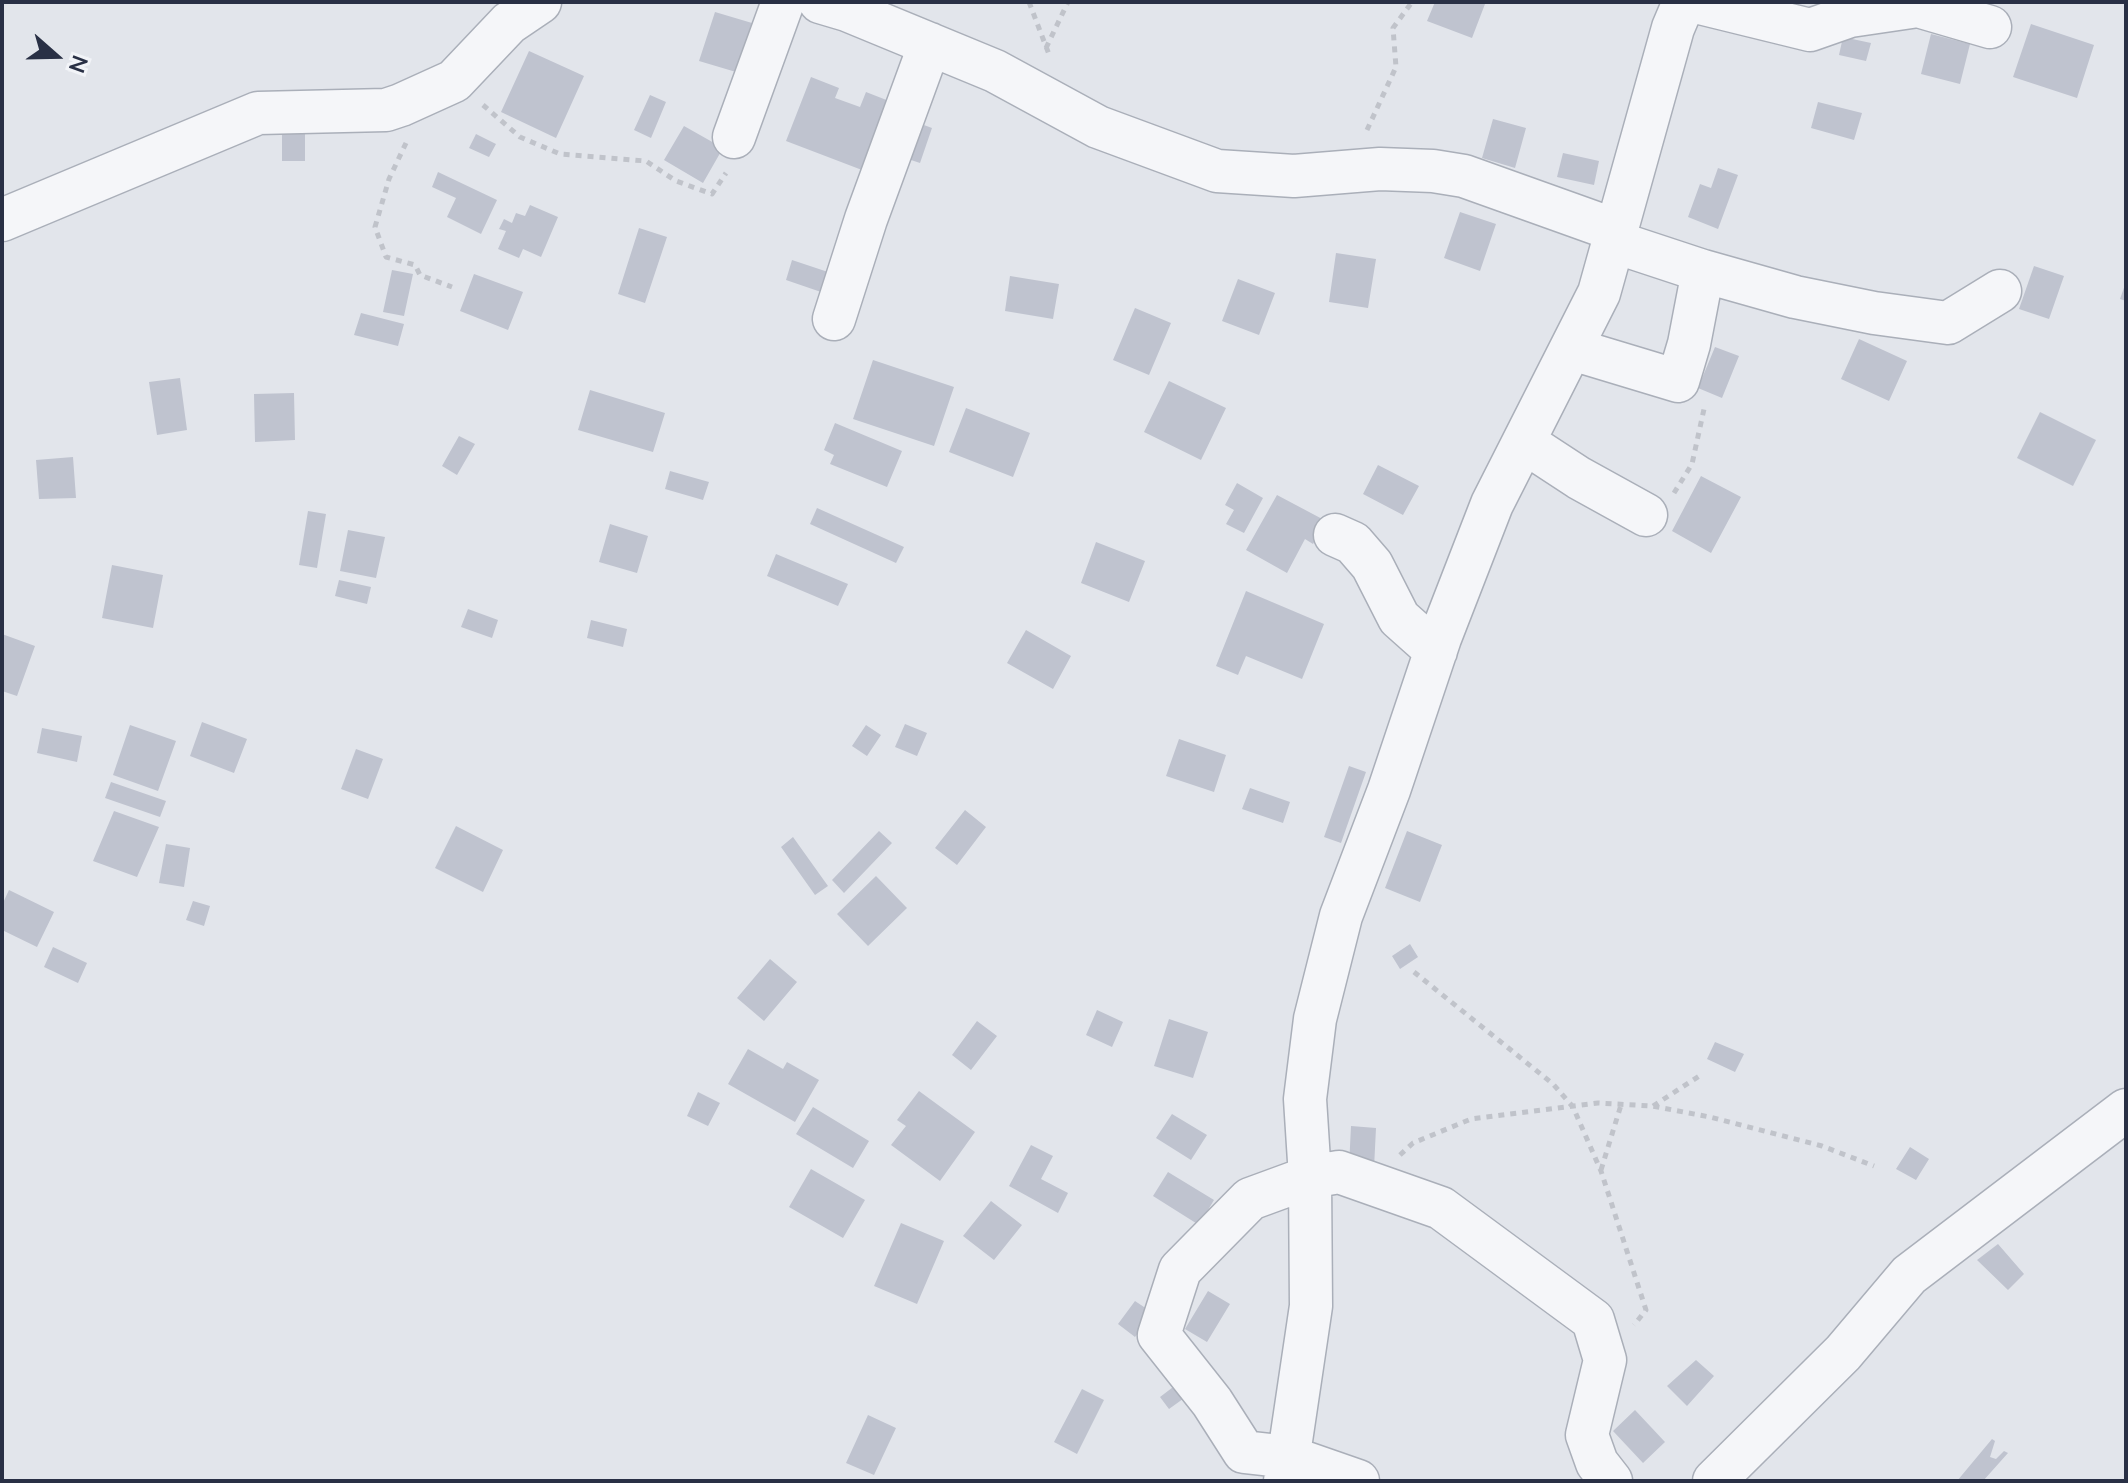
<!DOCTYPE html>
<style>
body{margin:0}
#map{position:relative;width:2128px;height:1483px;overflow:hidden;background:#e2e5eb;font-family:Mulish,sans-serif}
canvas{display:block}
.frame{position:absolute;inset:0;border:4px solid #293045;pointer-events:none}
.north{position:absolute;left:16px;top:16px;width:80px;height:80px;-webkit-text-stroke:6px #f2f4f8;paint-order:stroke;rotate:110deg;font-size:22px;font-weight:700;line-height:32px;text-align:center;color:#293045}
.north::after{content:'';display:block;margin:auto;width:28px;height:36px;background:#293045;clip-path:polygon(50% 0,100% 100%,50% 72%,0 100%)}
</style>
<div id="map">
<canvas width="2128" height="1483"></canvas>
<div class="frame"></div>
<div class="north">N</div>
</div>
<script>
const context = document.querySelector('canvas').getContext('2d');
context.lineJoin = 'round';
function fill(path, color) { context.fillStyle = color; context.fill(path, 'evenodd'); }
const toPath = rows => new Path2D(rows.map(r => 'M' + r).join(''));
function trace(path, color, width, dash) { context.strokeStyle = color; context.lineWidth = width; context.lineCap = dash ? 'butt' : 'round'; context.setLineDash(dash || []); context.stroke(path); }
fill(toPath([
 [1435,2,1485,4,1472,38,1427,21],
 [715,12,752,23,736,72,699,61],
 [2031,24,2094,45,2077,98,2013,77],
 [1931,34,1970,44,1960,84,1921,74],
 [1843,37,1871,43,1866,61,1839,55],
 [529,51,584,76,556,138,501,112],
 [811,77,839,88,835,98,860,107,866,92,889,101,862,170,786,141],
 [650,95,666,102,651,138,634,130],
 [1818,102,1862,113,1854,140,1811,128],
 [1493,119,1526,128,1515,168,1482,158],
 [913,121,932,128,920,163,902,157],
 [282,122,305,122,305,161,282,161],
 [684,126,723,148,703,183,664,160],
 [476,134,496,144,489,157,469,148],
 [1563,153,1599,161,1594,185,1557,177],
 [1718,168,1738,175,1718,229,1688,217,1700,184,1711,188],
 [438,172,497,200,481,234,447,217,456,198,432,187],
 [530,205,558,217,541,257,523,249,519,258,498,249,506,231,499,229,504,219,512,223,516,213,525,216],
 [1460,212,1496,224,1480,271,1444,258],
 [639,228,667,237,645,303,618,294],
 [1336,253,1376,259,1368,308,1329,302],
 [792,260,828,272,821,292,786,280],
 [2034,266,2064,276,2049,319,2019,309],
 [392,270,413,274,404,316,383,312],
 [474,274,523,292,508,330,460,311],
 [1010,276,1059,284,1053,319,1005,311],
 [1238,279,1275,293,1259,335,1222,321],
 [2126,282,2126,301,2120,299],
 [1135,308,1171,323,1149,375,1113,360],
 [361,313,404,324,398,346,354,335],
 [1859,339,1907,361,1889,401,1841,379],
 [1715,347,1739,356,1722,398,1698,388],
 [873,360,954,387,934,446,853,419],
 [180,378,187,430,157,435,149,382],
 [1169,381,1226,408,1201,460,1144,432],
 [590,390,665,413,653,452,578,430],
 [294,393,295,440,255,442,254,394],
 [966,408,1030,433,1013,477,949,452],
 [2040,412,2096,440,2073,486,2017,458],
 [835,423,902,451,887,487,830,464,834,455,824,450],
 [459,436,475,444,457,475,442,466],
 [73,457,76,498,39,499,36,460],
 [1378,465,1419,486,1403,515,1363,494],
 [670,471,709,482,703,500,665,489],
 [1701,476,1741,497,1711,553,1672,531],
 [1237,483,1263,498,1244,533,1226,524,1234,510,1225,505],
 [1277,495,1326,521,1313,544,1305,539,1287,573,1246,550],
 [817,508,904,547,896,563,810,524],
 [308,511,326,514,317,568,299,565],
 [610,524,648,536,637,573,599,562],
 [348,530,385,537,376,578,340,571],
 [1096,542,1145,561,1129,602,1081,583],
 [776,554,848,584,838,606,767,576],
 [112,565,163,575,153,628,102,618],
 [339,580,371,587,367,604,335,596],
 [1246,591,1324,624,1302,679,1246,656,1238,675,1216,666],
 [468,609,498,620,492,638,461,627],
 [591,620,627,629,623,647,587,638],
 [1026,630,1071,656,1053,689,1007,663],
 [2,634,35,646,17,696,2,691],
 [202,722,247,739,234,773,190,756],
 [905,724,927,733,917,756,895,747],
 [130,725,176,741,158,791,113,775],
 [866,725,881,735,867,756,852,746],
 [42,728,82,736,77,762,37,753],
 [1179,739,1226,755,1214,792,1166,776],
 [356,749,383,759,368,799,341,789],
 [1349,766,1366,772,1341,843,1324,837],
 [111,782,166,801,160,817,105,798],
 [1250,788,1290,802,1283,823,1242,809],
 [965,810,986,827,957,865,935,848],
 [114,811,159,827,137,877,93,861],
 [456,826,503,850,483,892,435,868],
 [879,831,892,843,844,893,832,880],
 [1407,831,1442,845,1420,902,1385,888],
 [793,837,828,886,815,895,781,847],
 [166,844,190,848,184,887,159,883],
 [876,876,907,908,868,946,837,914],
 [9,890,54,912,37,947,2,930,2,905],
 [193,901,210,906,204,926,186,920],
 [1410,944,1418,957,1400,969,1392,956],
 [53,947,87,963,78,983,44,967],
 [770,959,797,982,764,1021,737,998],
 [1097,1010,1123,1022,1112,1047,1086,1035],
 [1169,1019,1208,1032,1193,1078,1154,1066],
 [977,1021,997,1036,971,1070,952,1055],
 [1715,1042,1744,1054,1735,1072,1707,1059],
 [748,1049,783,1069,787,1062,819,1080,795,1122,728,1084],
 [919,1091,975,1132,940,1181,891,1145,906,1126,897,1120],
 [698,1092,720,1103,708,1126,687,1116],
 [813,1107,869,1141,853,1168,796,1134],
 [1172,1114,1207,1135,1191,1160,1156,1138],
 [1351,1126,1376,1128,1374,1168,1349,1167],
 [1031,1145,1053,1156,1041,1179,1068,1193,1058,1213,1009,1186],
 [1910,1147,1929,1159,1916,1180,1896,1169],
 [811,1169,865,1200,843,1238,789,1207],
 [1168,1172,1214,1200,1199,1225,1153,1196],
 [991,1201,1022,1225,994,1260,963,1236],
 [901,1223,944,1241,917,1304,874,1286],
 [1998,1244,2024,1274,2008,1290,1977,1260],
 [1208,1291,1230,1304,1207,1342,1185,1329],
 [1135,1301,1153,1313,1135,1337,1118,1324],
 [1696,1360,1714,1376,1687,1406,1667,1386],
 [1185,1378,1194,1391,1169,1409,1160,1397],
 [1082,1389,1104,1400,1077,1454,1054,1442],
 [1635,1410,1665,1442,1643,1463,1613,1431],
 [868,1415,896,1428,874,1475,846,1463],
 [1992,1439,1995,1441,1990,1457,1996,1459,2004,1451,2008,1453,1983,1481,1957,1481]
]), '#bfc3cf');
const minor = toPath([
 [820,2,847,10,995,71,1098,127,1217,171,1294,176,1380,169,1433,171,1464,176,1615,230],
 [1696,2,1810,30,1850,16,1918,6,1990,27],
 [734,137,783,2],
 [2,220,258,113,386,110,401,105,454,81,509,23,540,2],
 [1703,271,1795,297,1874,313,1948,323,2000,291],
 [834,319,866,219,930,44],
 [1572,349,1678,381,1689,344,1703,271,1612,241],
 [1524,442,1579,478,1646,515],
 [1335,535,1353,543,1372,565,1399,618,1436,651],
 [1285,1481,1311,1306,1310,1177,1305,1099,1315,1019,1341,916,1389,790,1440,638,1492,504,1599,293,1673,28,1684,2],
 [1358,1481,1289,1457,1244,1452,1212,1402,1159,1335,1180,1270,1250,1199,1310,1177,1339,1172,1441,1208,1593,1320,1605,1360,1587,1435,1597,1463,1611,1481],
 [1714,1481,1843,1353,1909,1275,2126,1110]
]);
trace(minor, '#aaafb9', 45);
trace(toPath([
 [1029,2,1050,57],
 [1046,48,1068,2],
 [483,105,520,137,560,154,646,161,676,181,712,194,726,173],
 [1367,130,1396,67,1393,28,1412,2],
 [406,143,389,179,375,227,386,257,415,265,420,275,452,287],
 [1674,493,1692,464,1704,409],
 [1414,972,1553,1084,1573,1107,1601,1171,1646,1310,1634,1325],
 [1653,1106,1701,1075],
 [1400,1155,1413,1143,1471,1119,1598,1103,1652,1106,1710,1117,1822,1146,1874,1166],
 [1601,1170,1621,1105]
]), '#c0c3ca', 5, [6, 6]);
trace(minor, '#f5f6f9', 42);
</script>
